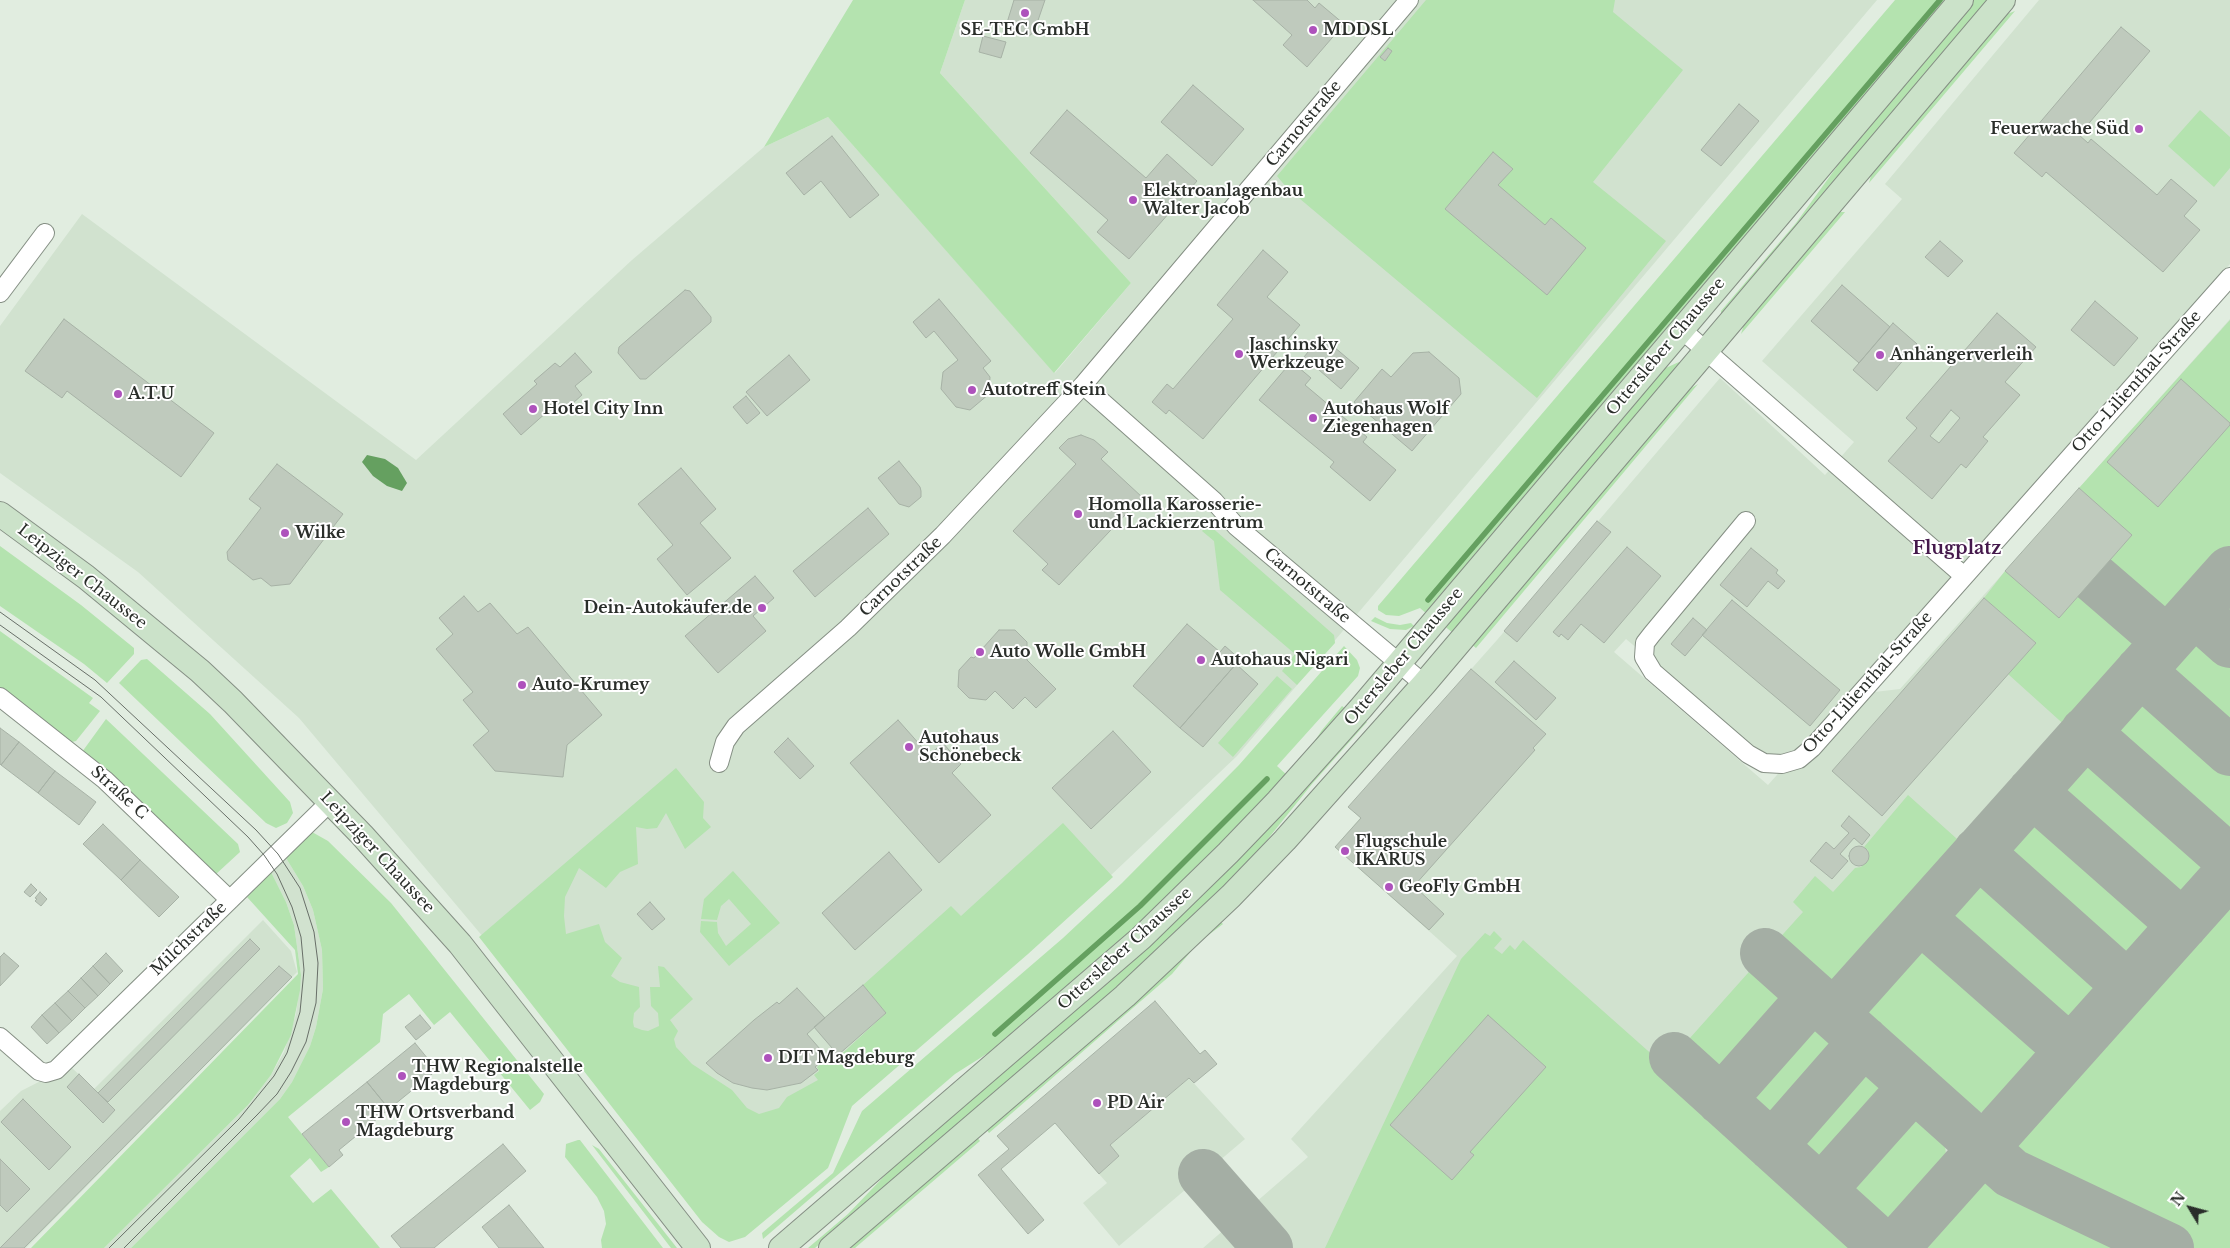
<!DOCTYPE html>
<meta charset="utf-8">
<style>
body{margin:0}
#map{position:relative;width:2230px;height:1248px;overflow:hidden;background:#e1ede0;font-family:"Libre Baskerville",serif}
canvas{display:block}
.north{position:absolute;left:2165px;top:1183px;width:50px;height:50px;-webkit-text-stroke:4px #fff;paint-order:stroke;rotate:307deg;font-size:14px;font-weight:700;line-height:20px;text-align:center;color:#2a2e2a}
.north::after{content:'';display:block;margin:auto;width:18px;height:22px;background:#2a2e2a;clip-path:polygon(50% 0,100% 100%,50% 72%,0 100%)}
</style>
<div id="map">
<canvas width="2230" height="1248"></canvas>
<div class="north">N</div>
</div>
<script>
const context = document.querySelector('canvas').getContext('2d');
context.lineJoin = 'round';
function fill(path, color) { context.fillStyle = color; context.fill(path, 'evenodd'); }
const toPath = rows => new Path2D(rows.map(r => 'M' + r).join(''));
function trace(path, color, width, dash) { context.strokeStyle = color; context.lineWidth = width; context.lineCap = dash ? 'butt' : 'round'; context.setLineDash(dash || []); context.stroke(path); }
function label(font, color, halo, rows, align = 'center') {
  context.font = font + ' "Libre Baskerville",serif'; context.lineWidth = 4; context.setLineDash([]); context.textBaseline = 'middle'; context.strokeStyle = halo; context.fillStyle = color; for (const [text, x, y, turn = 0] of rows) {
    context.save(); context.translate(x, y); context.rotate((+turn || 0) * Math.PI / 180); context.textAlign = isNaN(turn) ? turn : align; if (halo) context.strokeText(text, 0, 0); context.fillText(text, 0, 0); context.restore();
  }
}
fill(toPath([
 [965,0,1877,0,1237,756,1035,947,847,1104,824,1167,484,938,299,718,138,572,0,473,0,326,82,214,416,460,632,260,764,147,828,117,1055,373,1131,283,940,73],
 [2039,0,2230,0,2230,264,1849,695,1900,689,2230,319,2230,1248,1203,1248,1308,1157,1291,1139,1457,956,1335,847,1360,818,1349,807,1497,640,1720,378,1825,475,1854,442,1762,361,1902,199,1885,184],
 [1626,639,1754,747,1767,754,1778,755,1801,748,1768,785,1614,652],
 [286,858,303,886,313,910,322,950,323,989,316,1027,310,1046,292,1082,280,1099,131,1248,104,1248,248,1105,271,1075,284,1052,296,1014,301,975,294,925,286,902,271,872],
 [263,920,291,951,297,972,26,1248,0,1248,0,1111,21,1091,70,1066,94,1089],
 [1189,1078,1245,1139,1119,1246,1083,1203,1107,1183,1099,1174,1119,1156,1110,1145]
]), '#d1e2cf');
fill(toPath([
 [853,0,965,0,940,73,1131,283,1054,373,828,117,764,147],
 [1426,0,1615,0,1613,12,1683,70,1593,182,1666,241,1537,398,1287,188,1277,176],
 [1895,0,1948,0,1428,615,1420,608,1399,616,1386,615,1378,610,1378,606],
 [1973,0,1990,0,1723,314,1721,313,1721,311,1796,223,1867,125],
 [2015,11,1869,183,1873,168,2002,16],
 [2200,110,2230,137,2230,168,2214,187,2168,146],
 [1837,212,1845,212,1741,334,1744,324],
 [2230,320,2230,550,2069,729,2008,674,2036,643,1984,598,2005,571,2059,618,2132,535,2079,488],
 [1679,362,1681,364,1453,633,1443,625,1659,371],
 [1698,384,1476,648,1470,643,1686,391],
 [1208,524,1334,635,1335,643,1297,685,1282,671,1295,654,1220,590,1214,541,1202,531],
 [0,546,81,605,134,648,134,654,107,683,84,664,0,606],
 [2230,592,2230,840,2107,730],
 [1375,617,1387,623,1400,625,1411,623,1414,626,1406,630,1390,629,1371,621],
 [0,631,93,698,89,703,100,711,76,741,72,742,0,687],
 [1344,646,1357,660,1360,668,1358,676,1277,766,1288,776,1143,922,1007,1041,955,1074,763,1239,762,1233,833,1173,862,1111,1063,938,1122,883,1239,765],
 [147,659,210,714,290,802,293,813,287,823,276,828,266,823,119,683,141,660],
 [1277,676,1292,689,1233,757,1218,743],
 [1342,706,1347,710,1312,745,1322,730],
 [106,719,238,844,240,852,215,875,144,804,82,752],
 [1363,719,1367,722,1312,784,1251,860,1158,952,815,1248,808,1248,848,1214,893,1167],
 [2087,751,2211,862,2176,901,2051,791],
 [676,768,704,802,703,818,711,827,685,849,666,813,657,828,647,829,636,827,638,864,620,872,606,888,579,868,565,897,564,916,566,934,599,924,605,942,622,958,611,976,620,982,639,987,640,1007,634,1013,633,1022,634,1027,642,1030,648,1031,659,1026,658,1013,651,1006,650,987,660,987,658,966,664,967,693,999,670,1020,678,1031,674,1039,676,1047,692,1064,732,1090,747,1108,759,1114,779,1108,787,1097,818,1080,814,1075,819,1071,817,1067,828,1057,833,1062,886,1013,863,985,951,906,961,916,1063,823,1113,877,1028,954,852,1106,828,1168,745,1237,729,1242,719,1237,702,1222,479,937],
 [1908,795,1966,847,1833,995,1775,943,1803,912,1793,902,1815,876,1833,892,1855,868,1861,867,1869,858,1868,850,1864,847],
 [2033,812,2157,922,2121,961,1997,852],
 [312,832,328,841,391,903,544,1094,540,1102,530,1110,450,1012,434,1025,409,994,383,1014,380,1042,288,1117,329,1167,321,1172,310,1158,290,1176,313,1203,331,1189,380,1248,131,1248,280,1099,292,1082,310,1046,316,1027,323,989,322,950,313,910,303,886,286,858],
 [733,871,780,923,729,966,700,932,701,921,717,922,718,933,726,946,751,924,729,899,721,906,717,920,701,919,704,899],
 [271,872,286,902,294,925,301,975,300,990,291,1035,271,1075,248,1105,104,1248,31,1248,298,974,295,950,247,897],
 [1979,872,2103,982,2065,1026,1940,916],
 [2230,903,2230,1248,1921,1248,1987,1174,1994,1174,2003,1181,2017,1165,2009,1158,2009,1150],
 [1219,920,1223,924,1198,943,1172,974,989,1133,986,1129],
 [1494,931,1502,939,1494,948,1502,954,1510,945,1515,950,1523,940,1665,1066,1756,964,1936,1127,1945,1146,1946,1155,1939,1166,1865,1248,1325,1248,1461,959,1485,933,1490,936],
 [1923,937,2046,1047,1988,1111,1981,1112,1971,1111,1950,1099,1855,1014],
 [976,1136,980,1141,855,1248,844,1248],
 [578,1140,580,1140,663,1248,602,1248,601,1240,606,1224,604,1211,597,1197,565,1157,566,1144],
 [592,1145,599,1149,677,1248,671,1248]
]), '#b4e3af');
fill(toPath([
 [367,455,385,459,398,468,407,483,402,491,387,486,373,476,362,462]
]), '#65a060');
trace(toPath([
 [1428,600,1940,0],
 [995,1034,1140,906,1267,779]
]), '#65a060', 5.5);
trace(toPath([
 [2094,578,2167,641],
 [2194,611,2230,643],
 [2140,671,2230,751],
 [2085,732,2230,860],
 [2032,792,2183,925],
 [1978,852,2128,986],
 [1920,918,2070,1050],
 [1765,953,2011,1173,2169,1248],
 [1834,1014,2230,571],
 [1674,1057,1885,1248],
 [1721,1100,1813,996],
 [1772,1146,1864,1041],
 [1203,1174,1268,1248],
 [1821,1190,1914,1086],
 [1894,1248,2230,872]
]), '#a4aea4', 50);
const building = toPath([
 [1014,0,1045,0,1034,32,1029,36,1006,26,1014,0],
 [1253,0,1307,0,1315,8,1319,3,1344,24,1307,67,1283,45,1292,35,1253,0],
 [2121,27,2150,51,2079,135,2088,143,2091,139,2157,195,2171,179,2197,201,2184,216,2200,230,2163,272,2046,172,2042,177,2014,153,2121,27],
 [983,36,1006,42,1001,58,979,52,983,36],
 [1388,48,1392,51,1385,61,1380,57,1388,48],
 [1193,85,1244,129,1212,166,1161,122,1193,85],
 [1739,104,1759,121,1721,166,1701,150,1739,104],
 [1067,110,1146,178,1167,154,1197,181,1129,259,1097,232,1108,220,1030,153,1067,110],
 [832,136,879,195,850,218,821,181,804,195,786,173,832,136],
 [1493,152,1513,169,1498,185,1545,225,1551,218,1586,248,1547,295,1445,209,1493,152],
 [1940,241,1963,261,1948,277,1925,257,1940,241],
 [1263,250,1288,272,1267,297,1300,325,1203,439,1169,410,1166,414,1152,402,1167,384,1173,389,1233,319,1217,305,1263,250],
 [1842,285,1890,327,1859,363,1811,321,1842,285],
 [685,290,690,291,711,317,711,322,646,379,640,379,618,353,619,347,685,290],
 [939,299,991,361,983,368,990,377,989,394,970,410,956,407,941,389,943,372,958,360,934,331,926,338,913,322,939,299],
 [2095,301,2138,338,2114,366,2071,330,2095,301],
 [1997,313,2036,347,2005,382,2020,395,1983,437,1988,441,1966,468,1961,464,1932,499,1888,461,1917,428,1906,418,1997,313],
 [1951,410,1960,418,1939,443,1930,436,1951,410],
 [64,319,214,433,181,477,67,391,62,398,25,371,64,319],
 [1893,323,1917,344,1877,391,1853,370,1893,323],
 [1321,336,1359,368,1341,389,1304,357,1321,336],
 [1429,352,1459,378,1461,394,1412,451,1354,402,1382,369,1391,377,1413,353,1429,352],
 [575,353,592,372,575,386,582,395,563,412,556,404,521,435,503,414,537,384,534,381,555,363,560,367,575,353],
 [789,355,810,380,767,416,746,392,789,355],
 [1285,356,1311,378,1305,385,1367,437,1363,442,1396,470,1370,501,1330,467,1334,462,1259,400,1286,368,1279,362,1285,356],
 [2181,379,2230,423,2230,425,2158,507,2107,462,2181,379],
 [746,396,760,413,747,424,733,407,746,396],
 [1081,435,1094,440,1108,452,1101,459,1142,497,1059,585,1042,570,1048,564,1013,531,1076,464,1059,448,1068,439,1081,435],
 [899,461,920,487,921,491,921,497,909,507,899,504,878,478,899,461],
 [277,464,343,514,290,584,271,586,261,578,253,580,228,560,227,552,261,508,249,499,277,464],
 [681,468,716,509,700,523,731,558,687,595,657,559,673,545,638,504,681,468],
 [2079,488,2132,535,2059,618,2005,571,2079,488],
 [868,508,889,534,815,597,793,571,868,508],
 [1597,521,1611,532,1517,642,1504,631,1597,521],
 [1627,547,1661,576,1604,643,1581,624,1568,640,1561,634,1559,637,1553,632,1627,547],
 [1751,548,1778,570,1776,573,1785,581,1778,589,1768,581,1747,607,1720,585,1751,548],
 [755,576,774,598,753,616,766,631,718,673,685,636,755,576],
 [464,596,478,612,490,603,517,634,528,627,602,715,567,745,563,777,495,771,473,745,489,731,463,700,473,692,436,649,453,634,439,618,464,596],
 [1984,598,2036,643,1882,816,1832,771,1984,598],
 [1732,600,1840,690,1810,726,1702,635,1732,600],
 [1693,618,1707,630,1685,656,1671,644,1693,618],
 [1187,624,1220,652,1225,646,1234,654,1229,659,1236,664,1180,728,1133,686,1187,624],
 [999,630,1015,630,1027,642,1027,660,1056,689,1036,708,1025,697,1013,709,995,691,986,700,969,698,958,687,959,670,971,657,974,658,999,630],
 [1514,661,1556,698,1536,720,1495,682,1514,661],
 [1236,664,1258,684,1203,747,1180,728,1236,664],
 [1471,669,1546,734,1533,748,1535,750,1414,886,1444,914,1429,930,1335,847,1361,818,1348,807,1471,669],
 [898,720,929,755,943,743,961,764,952,773,991,815,939,863,850,763,898,720],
 [0,728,19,742,1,765,0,764,0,728],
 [1113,731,1151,772,1091,829,1052,788,1113,731],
 [788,738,814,766,800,779,774,752,788,738],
 [19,742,55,771,38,793,1,765,19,742],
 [55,771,96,802,79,825,38,793,55,771],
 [1849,816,1870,835,1862,845,1854,838,1840,854,1848,861,1832,879,1810,861,1826,842,1834,849,1849,833,1841,826,1849,816],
 [103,824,140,860,121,880,83,844,103,824],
 '1849 856a10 10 0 1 1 20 0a10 10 0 1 1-20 0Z',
 [889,852,922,890,855,950,822,913,889,852],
 [140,860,179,897,159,917,121,880,140,860],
 [31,884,37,890,30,897,24,892,31,884],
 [40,892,47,899,41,906,35,901,37,899,35,898,40,892],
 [650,902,665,919,652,930,637,914,650,902],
 [250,939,260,949,108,1102,98,1093,250,939],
 [4,953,19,966,0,986,0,957,4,953],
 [106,953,123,971,110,984,93,966,106,953],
 [93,966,110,984,98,996,81,978,93,966],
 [279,966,292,977,24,1248,0,1248,279,966],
 [81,978,98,996,85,1008,68,991,81,978],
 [863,985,886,1013,838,1055,814,1027,863,985],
 [797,988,825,1018,807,1034,827,1057,815,1067,818,1070,801,1083,767,1090,752,1088,733,1083,717,1073,706,1063,754,1020,777,1002,779,1004,797,988],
 [68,991,85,1008,72,1021,55,1003,68,991],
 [1155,1001,1200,1054,1205,1050,1217,1064,1194,1083,1189,1078,1110,1145,1119,1156,1099,1174,1055,1123,1001,1169,1044,1220,1028,1234,978,1175,1009,1149,997,1136,1155,1001],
 [55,1003,72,1021,59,1033,42,1015,55,1003],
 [42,1015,59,1033,47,1044,31,1027,42,1015],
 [420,1015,431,1028,416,1040,405,1027,420,1015],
 [1488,1015,1546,1067,1470,1152,1474,1155,1452,1180,1390,1125,1488,1015],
 [415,1043,437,1070,389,1109,367,1082,415,1043],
 [79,1074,115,1110,103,1123,67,1087,79,1074],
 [367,1082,389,1109,339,1150,343,1155,329,1167,302,1134,367,1082],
 [23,1099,71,1147,49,1170,1,1122,23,1099],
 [503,1144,526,1171,434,1248,401,1248,391,1236,503,1144],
 [0,1159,30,1189,7,1212,0,1205,0,1159],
 [509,1205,544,1248,499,1248,482,1227,509,1205]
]);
fill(building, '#bfcabd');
trace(building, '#a7b2a6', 1);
const minor = toPath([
 [0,293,45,233],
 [1681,329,1964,576],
 [1083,385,1214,501,1236,526,1424,684],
 [1746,521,1652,634,1645,643,1644,657,1653,672,1748,754,1764,763,1782,764,1799,759,1812,748,2230,277],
 [0,697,105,780,230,900],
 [719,763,725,742,736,726,848,628,943,535,1083,385,1409,0],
 [0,1037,39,1071,46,1073,56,1070,330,802]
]);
const secondary = toPath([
 [0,514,86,577,200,671,233,702,362,835,460,944,698,1248],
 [781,1248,1141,938,1228,853,1278,801,1361,708,1961,0],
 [831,1248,1125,996,1231,896,1285,840,1424,684,2003,0]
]);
trace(minor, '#858f84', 20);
trace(secondary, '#858f84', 26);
trace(minor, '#fff', 18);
trace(secondary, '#cbe2c9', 24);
trace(toPath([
 [0,612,95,680,256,830,278,854,300,888,314,932,318,963,316,1003,306,1042,291,1072,277,1094,257,1115,124,1248],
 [0,625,101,697,248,837,264,855,277,874,292,907,301,937,304,970,300,1012,287,1053,274,1076,239,1119,109,1248]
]), '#686f68', 1);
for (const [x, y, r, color] of [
 [1025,13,5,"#ae52bc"],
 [1313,30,5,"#ae52bc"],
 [2139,129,5,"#ae52bc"],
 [1133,200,5,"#ae52bc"],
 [1239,354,5,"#ae52bc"],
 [1880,355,5,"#ae52bc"],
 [972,390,5,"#ae52bc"],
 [118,394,5,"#ae52bc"],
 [533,409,5,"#ae52bc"],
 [1313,418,5,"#ae52bc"],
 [1078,514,5,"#ae52bc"],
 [285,533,5,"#ae52bc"],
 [762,608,5,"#ae52bc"],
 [980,652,5,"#ae52bc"],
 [1201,660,5,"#ae52bc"],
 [522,685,5,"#ae52bc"],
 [909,747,5,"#ae52bc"],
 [1345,851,5,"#ae52bc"],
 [1389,887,5,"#ae52bc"],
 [768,1058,5,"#ae52bc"],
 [402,1076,5,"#ae52bc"],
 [1097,1103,5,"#ae52bc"],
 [346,1122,5,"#ae52bc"]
]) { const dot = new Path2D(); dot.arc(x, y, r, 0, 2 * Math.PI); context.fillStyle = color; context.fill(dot); trace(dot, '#fff', 2); }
label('bold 16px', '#2a2e2a', '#fff', [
 ["SE-TEC GmbH",1025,30,"center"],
 ["MDDSL",1323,30],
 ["Feuerwache Süd",2129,129,"right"],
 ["Elektroanlagenbau",1143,191],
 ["Walter Jacob",1143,209],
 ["Jaschinsky",1249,345],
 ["Werkzeuge",1249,363],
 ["Anhängerverleih",1890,355],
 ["Autotreff Stein",982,390],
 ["A.T.U",128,394],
 ["Hotel City Inn",543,409],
 ["Autohaus Wolf",1323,409],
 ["Ziegenhagen",1323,427],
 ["Homolla Karosserie-",1088,505],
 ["und Lackierzentrum",1088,523],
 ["Wilke",295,533],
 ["Dein-Autokäufer.de",752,608,"right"],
 ["Auto Wolle GmbH",990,652],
 ["Autohaus Nigari",1211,660],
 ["Auto-Krumey",532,685],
 ["Autohaus",919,738],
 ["Schönebeck",919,756],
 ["Flugschule",1355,842],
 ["IKARUS",1355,860],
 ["GeoFly GmbH",1399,887],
 ["DIT Magdeburg",778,1058],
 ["THW Regionalstelle",412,1067],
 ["Magdeburg",412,1085],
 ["PD Air",1107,1103],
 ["THW Ortsverband",356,1113],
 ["Magdeburg",356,1131]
], 'left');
label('16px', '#2a2e2a', '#fff', [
 ["Carnotstraße",1304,124,-50],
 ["Ottersleber Chaussee",1666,347,-50],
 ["Otto-Lilienthal-Straße",2137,382,-48],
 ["Leipziger Chaussee",82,577,38],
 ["Carnotstraße",901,577,-44],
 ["Carnotstraße",1307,586,40],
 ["Ottersleber Chaussee",1404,657,-50],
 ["Otto-Lilienthal-Straße",1868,683,-48],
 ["Straße C",119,793,42],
 ["Leipziger Chaussee",377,853,47],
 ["Milchstraße",189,939,-44],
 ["Ottersleber Chaussee",1125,949,-42]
]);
label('bold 18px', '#45194c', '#fff', [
 ["Flugplatz",1957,549]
]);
</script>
